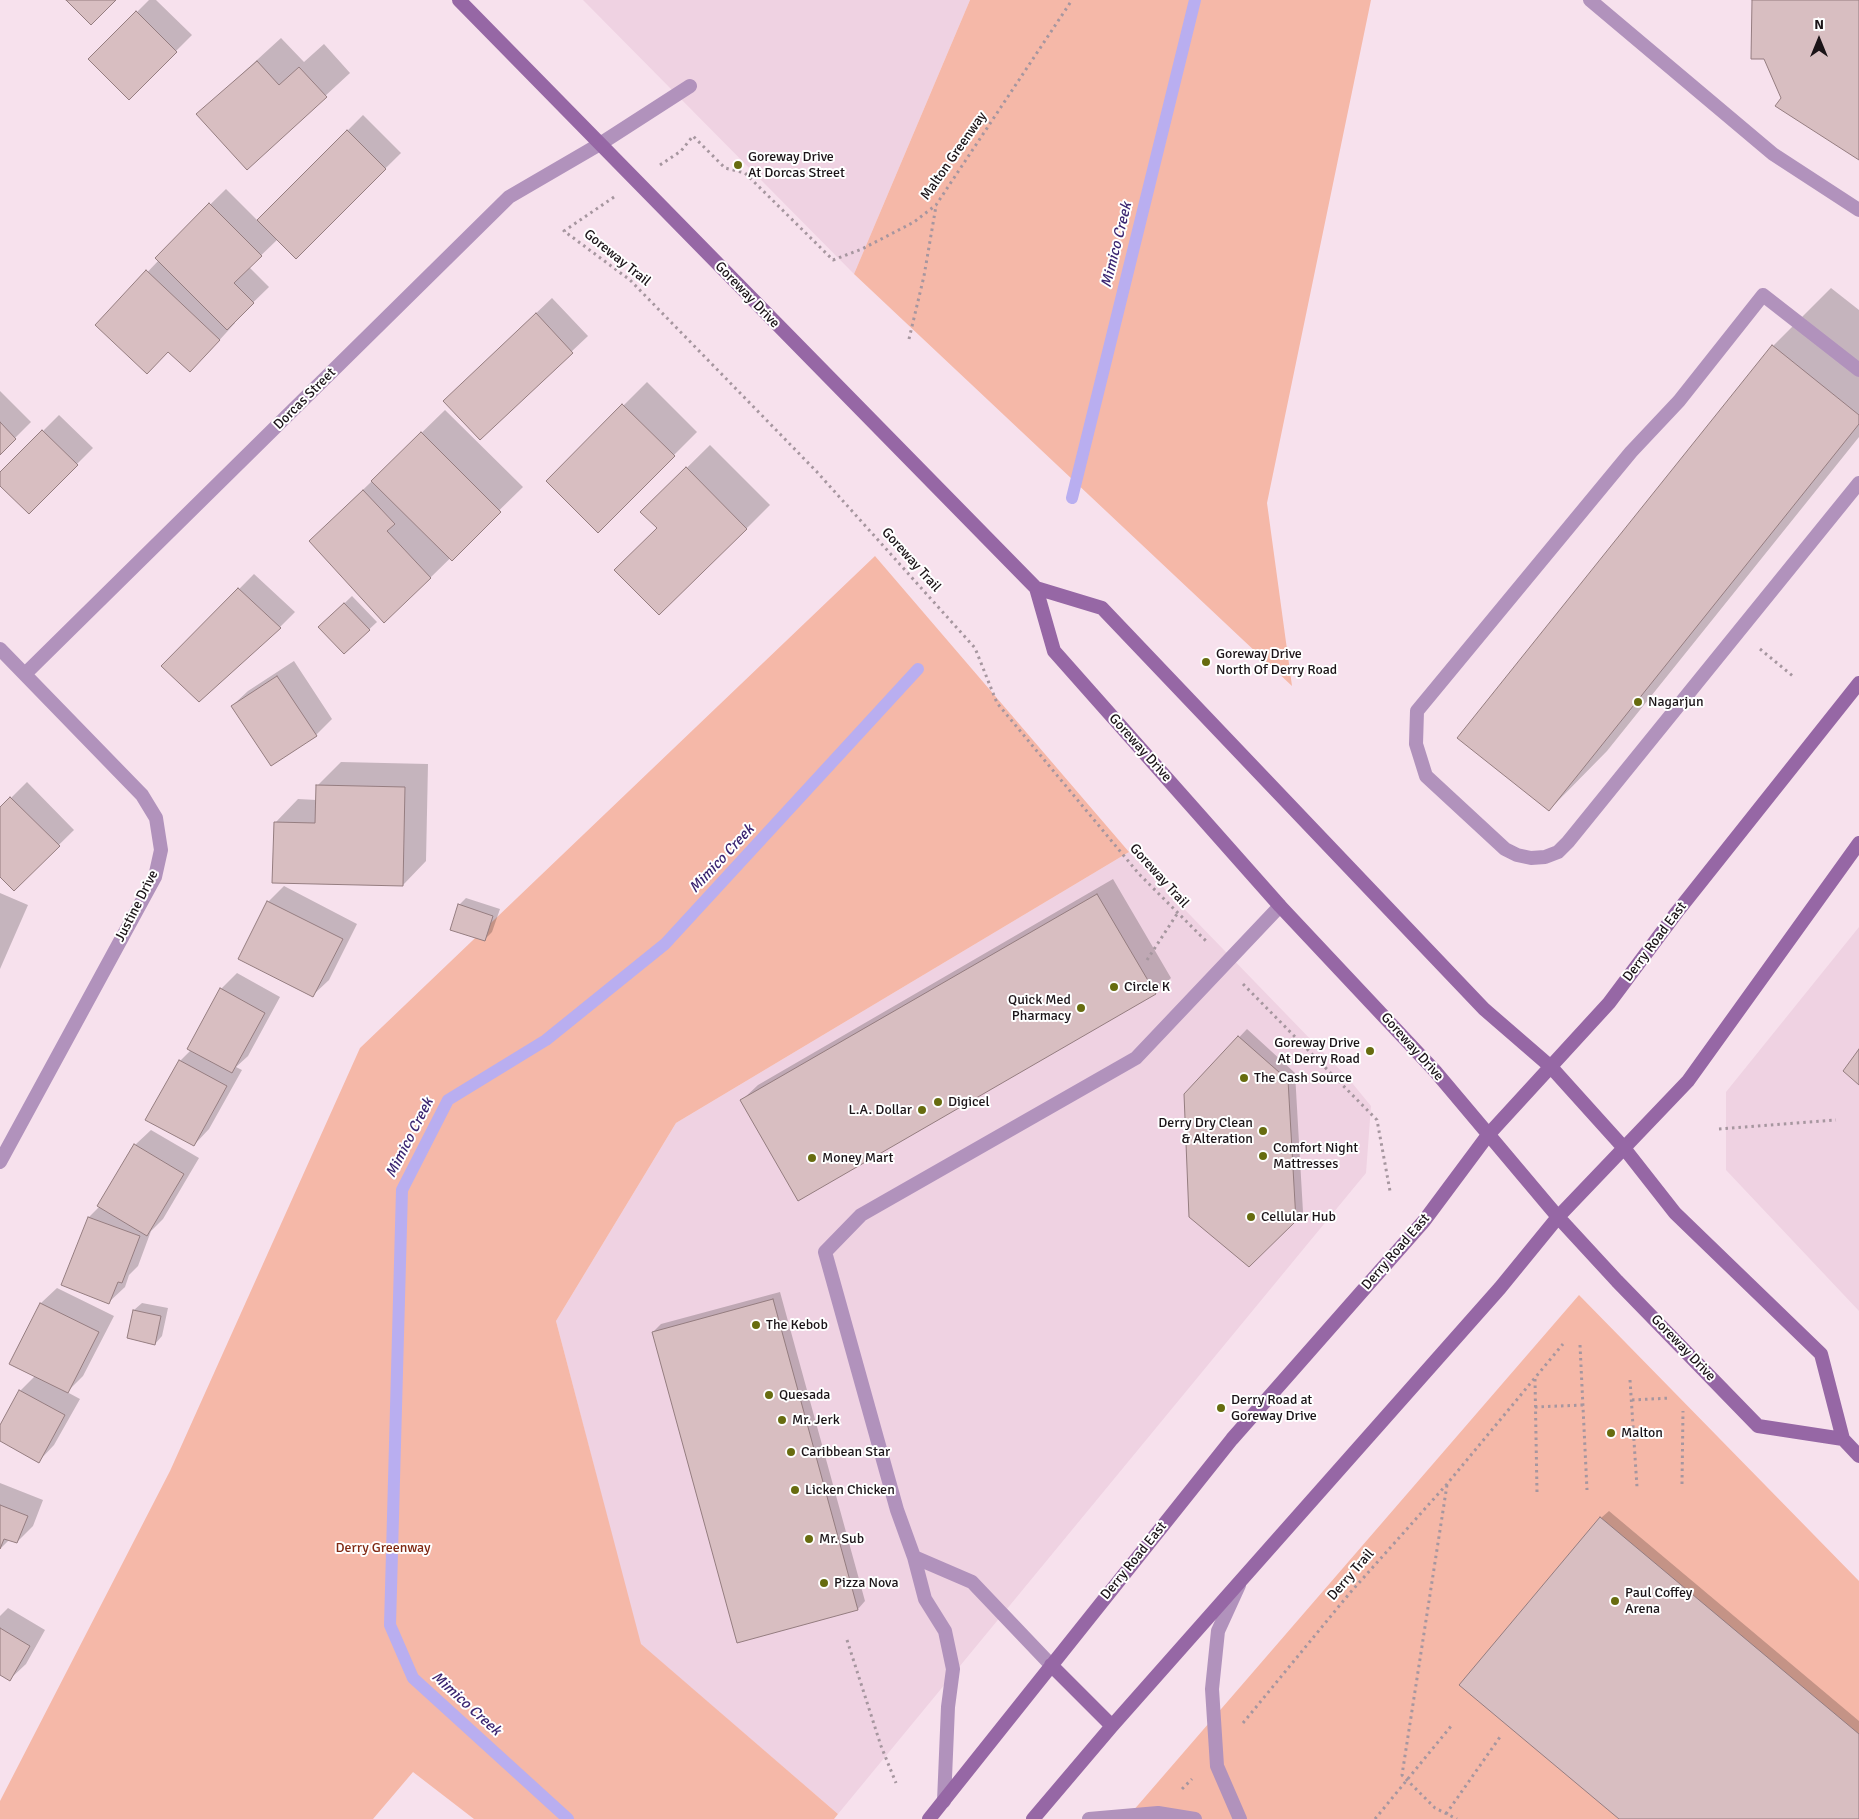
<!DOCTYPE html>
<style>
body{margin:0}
#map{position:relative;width:1859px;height:1819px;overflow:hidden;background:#f7e1ed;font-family:Signika,sans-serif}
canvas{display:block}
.north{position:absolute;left:1794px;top:15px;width:50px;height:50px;-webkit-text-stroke:4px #fff;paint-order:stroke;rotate:0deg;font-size:14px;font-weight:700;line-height:20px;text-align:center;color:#1b1418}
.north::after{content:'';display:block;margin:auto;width:18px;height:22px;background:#1b1418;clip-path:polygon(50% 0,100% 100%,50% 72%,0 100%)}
</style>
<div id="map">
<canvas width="1859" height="1819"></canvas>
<div class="north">N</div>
</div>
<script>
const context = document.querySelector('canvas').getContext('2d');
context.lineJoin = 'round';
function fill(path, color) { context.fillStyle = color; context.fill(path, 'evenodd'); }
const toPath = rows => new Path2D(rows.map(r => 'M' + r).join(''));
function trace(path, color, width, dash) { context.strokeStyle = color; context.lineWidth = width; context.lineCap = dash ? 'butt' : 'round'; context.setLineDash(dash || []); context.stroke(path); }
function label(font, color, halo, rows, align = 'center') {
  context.font = font + ' Signika,sans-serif'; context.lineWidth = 4; context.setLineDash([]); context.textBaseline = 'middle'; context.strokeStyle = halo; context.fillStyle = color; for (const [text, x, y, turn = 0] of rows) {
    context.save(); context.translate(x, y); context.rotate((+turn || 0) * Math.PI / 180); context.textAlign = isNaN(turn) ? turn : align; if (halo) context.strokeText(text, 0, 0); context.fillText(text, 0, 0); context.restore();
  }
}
fill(toPath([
 [583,0,970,0,854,274],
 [1129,852,1348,1078,1371,1106,1366,1173,838,1814,640,1644,556,1321,676,1123],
 [1859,927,1859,1311,1726,1170,1726,1092]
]), '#efd2e2');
fill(toPath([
 [970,0,1371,0,1267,503,1292,686,854,274],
 [875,556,1129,852,676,1123,556,1321,641,1644,838,1814,834,1819,474,1819,413,1772,373,1819,0,1819,0,1801,170,1471,360,1048],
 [1579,1295,1859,1581,1859,1819,1126,1819]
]), '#f5b8a8');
fill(toPath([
 [149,0,156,0,192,35,129,98,90,59],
 [281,38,304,62,324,44,350,73,247,168,198,114],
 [363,115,401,153,296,257,278,239,249,267,269,287,233,322,235,323,206,355,168,350,97,325,159,260,156,258,226,189,258,221],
 [1831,288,1859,310,1859,437,1607,751,1549,810,1773,346],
 [552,298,588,336,480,438,461,385],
 [647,382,697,432,598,531,548,481],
 [0,391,31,422,0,453],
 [445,410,523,487,430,578,334,518],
 [59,415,93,448,29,512,0,484,0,474],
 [710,445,770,505,746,529,658,528,642,512],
 [254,574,295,612,280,627,163,666],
 [352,596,377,622,344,653,320,627],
 [294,661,332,719,316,735,232,706,248,691],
 [341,762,428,764,426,861,403,885,275,823,298,799,317,800,317,786],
 [27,782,74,830,14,889,0,876,0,809],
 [1113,879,1171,978,1155,993,742,1100,758,1085],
 [284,886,357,924,329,980,313,995,268,902],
 [0,893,28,905,0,969],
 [466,898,500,909,492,932,485,939,459,905],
 [237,973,280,997,248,1056,236,1067,242,1070,209,1129,194,1145,180,1061,191,1050,221,989],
 [1247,1029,1295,1073,1303,1212,1249,1265,1186,1094],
 [151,1130,199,1158,163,1219,151,1231,138,1266,129,1275,125,1287,109,1302,63,1285,89,1217,100,1206,135,1145],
 [57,1288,114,1316,83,1376,67,1392,80,1399,54,1445,39,1461,0,1440,0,1428,20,1391,35,1376,11,1363,41,1303],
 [780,1292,865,1601,858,1609,653,1332,661,1324],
 [142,1303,168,1308,162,1336,155,1344,134,1310],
 [0,1483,43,1500,33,1526,17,1542,10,1539,0,1549],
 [1609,1511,1859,1721,1859,1819,1621,1819,1601,1518],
 [8,1608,45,1630,26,1664,10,1679,0,1673,0,1616]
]), '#0003');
trace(toPath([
 [1072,498,1195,0],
 [568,1819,413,1678,390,1625,402,1190,448,1100,546,1040,665,944,918,669]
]), '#b9aef0', 12);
const building = toPath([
 [66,0,116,0,91,25,66,0],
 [1752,0,1859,0,1859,160,1775,106,1781,98,1764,59,1751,59,1752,0],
 [136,11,177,52,129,100,88,59,136,11],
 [257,61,279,85,299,67,327,97,247,170,196,114,257,61],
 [347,130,386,169,296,259,257,220,347,130],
 [209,203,262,256,234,283,254,303,227,330,155,258,209,203],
 [146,270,220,340,190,372,168,352,147,374,95,325,146,270],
 [536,313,573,353,480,440,443,401,536,313],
 [1772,345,1859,415,1859,424,1549,811,1457,738,1772,345],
 [622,404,675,456,598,533,546,481,622,404],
 [0,422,16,439,0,455,0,422],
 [42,430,78,465,29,514,0,486,0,472,42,430],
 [421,432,501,512,452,561,371,481,421,432],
 [686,467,747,529,659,615,614,570,657,528,640,512,686,467],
 [363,490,395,524,387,531,431,578,384,623,309,541,363,490],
 [238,588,281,628,199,702,161,666,238,588],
 [344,603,370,630,344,654,318,627,344,603],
 [277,676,317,736,271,766,231,706,277,676],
 [316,785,405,787,403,886,272,883,274,822,315,823,316,785],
 [10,797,60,846,14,891,0,877,0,807,10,797],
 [1097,894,1156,994,798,1201,740,1100,1097,894],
 [267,901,343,939,313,997,238,959,267,901],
 [458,904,493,916,485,941,450,930,458,904],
 [220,988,265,1013,232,1073,187,1049,220,988],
 [1238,1036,1288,1080,1296,1221,1249,1267,1189,1217,1184,1094,1238,1036],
 [1859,1049,1859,1085,1843,1071,1859,1049],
 [179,1060,227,1086,194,1146,145,1120,179,1060],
 [134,1144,184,1174,147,1236,97,1206,134,1144],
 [88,1217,140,1236,122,1283,118,1282,109,1304,61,1285,88,1217],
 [773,1299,858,1610,737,1643,652,1332,773,1299],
 [40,1303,99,1332,68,1393,9,1364,40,1303],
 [133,1310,161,1316,155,1345,127,1338,133,1310],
 [19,1390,65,1415,39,1463,0,1441,0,1425,19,1390],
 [0,1505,28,1516,17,1543,4,1539,0,1549,0,1505],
 [1600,1517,1859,1734,1859,1819,1619,1819,1459,1685,1600,1517],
 [0,1628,30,1646,10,1681,0,1675,0,1628]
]);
fill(building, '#d8bec1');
trace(building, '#957d80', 1);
trace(toPath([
 [660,165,681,151,693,136,725,168,745,173,833,260,862,249,914,222,936,205,1072,0],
 [614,197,564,231,630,280,817,472,975,648,997,703,1139,874,1208,943],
 [909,339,924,276,936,206],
 [1760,649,1794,677],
 [1147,960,1177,914],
 [1243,984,1377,1120,1390,1191],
 [1719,1129,1836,1120],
 [1580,1345,1587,1490],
 [1535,1379,1537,1493],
 [1630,1380,1637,1487],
 [1632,1400,1670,1398],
 [1535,1407,1583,1405],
 [1682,1484,1683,1411],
 [1447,1485,1402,1775,1435,1808,1457,1819],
 [847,1640,881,1746,896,1783],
 [1243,1723,1349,1594,1447,1484,1563,1344],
 [1182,1789,1192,1779],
 [1446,1814,1500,1737],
 [1375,1819,1452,1725]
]), '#a6969f', 3, [2.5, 4]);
trace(toPath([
 [1590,0,1773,154,1859,210],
 [600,144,690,86],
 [1859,370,1763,295,1679,401,1631,452,1417,711,1416,744,1426,776,1505,849,1517,855,1531,858,1545,857,1558,852,1568,842,1859,483],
 [914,1557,972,1582,1051,1665],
 [1239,1585,1218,1631,1212,1689,1217,1766,1240,1819],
 [944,1801,948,1707,953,1669,945,1631,925,1599,914,1557,897,1510,825,1252,861,1215,1136,1058,1280,906],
 [1089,1819,1158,1813,1195,1819]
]), '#b192bc', 14);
trace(toPath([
 [0,649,142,795,156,818,161,850,155,877,0,1162],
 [25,674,509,197,600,144]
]), '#b192bc', 14);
trace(toPath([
 [459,0,1036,588,1102,608,1484,1009,1551,1067,1624,1148,1675,1213,1821,1354,1843,1439,1859,1456],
 [1036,588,1054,651,1280,906,1435,1071,1558,1217,1617,1281,1758,1426,1843,1439],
 [1051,1665,1112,1726],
 [929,1819,1232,1439,1424,1221,1488,1135,1609,1003,1677,912,1859,683],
 [1033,1819,1112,1726,1500,1288,1558,1217,1688,1081,1859,843]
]), '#9667a5', 14);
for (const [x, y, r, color] of [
 [738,165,5,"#676c0f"],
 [1206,662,5,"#676c0f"],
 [1638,702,5,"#676c0f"],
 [1114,987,5,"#676c0f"],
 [1081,1008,5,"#676c0f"],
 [1370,1051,5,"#676c0f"],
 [1244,1078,5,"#676c0f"],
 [938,1102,5,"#676c0f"],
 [922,1110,5,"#676c0f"],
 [1263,1131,5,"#676c0f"],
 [1263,1156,5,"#676c0f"],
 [812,1158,5,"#676c0f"],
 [1251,1217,5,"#676c0f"],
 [756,1325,5,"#676c0f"],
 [769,1395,5,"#676c0f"],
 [1221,1408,5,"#676c0f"],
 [782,1420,5,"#676c0f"],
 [1611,1433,5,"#676c0f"],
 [791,1452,5,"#676c0f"],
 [795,1490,5,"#676c0f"],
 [809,1539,5,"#676c0f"],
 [824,1583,5,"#676c0f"],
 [1615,1601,5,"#676c0f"]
]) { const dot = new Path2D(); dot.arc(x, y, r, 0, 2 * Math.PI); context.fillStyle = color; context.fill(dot); trace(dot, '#fff', 2); }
label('14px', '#1b1418', '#fff', [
 ["Malton Greenway",954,156,-55],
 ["Goreway Trail",617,258,39],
 ["Goreway Drive",747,295,46],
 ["Dorcas Street",305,399,-45],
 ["Goreway Trail",911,560,48],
 ["Goreway Drive",1140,748,48],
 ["Goreway Trail",1159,876,48],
 ["Justine Drive",137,906,-63],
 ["Derry Road East",1655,942,-53],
 ["Goreway Drive",1412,1047,48],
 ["Derry Road East",1396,1252,-49],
 ["Goreway Drive",1683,1348,46],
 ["Derry Road East",1134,1561,-51],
 ["Derry Trail",1351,1575,-49]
]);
label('14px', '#1b1418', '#fff', [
 ["Goreway Drive",748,157],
 ["At Dorcas Street",748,173],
 ["Goreway Drive",1216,654],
 ["North Of Derry Road",1216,670],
 ["Nagarjun",1648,702],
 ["Circle K",1124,987],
 ["Quick Med",1071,1000,"right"],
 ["Pharmacy",1071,1016,"right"],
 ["Goreway Drive",1360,1043,"right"],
 ["At Derry Road",1360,1059,"right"],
 ["The Cash Source",1254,1078],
 ["Digicel",948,1102],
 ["L.A. Dollar",912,1110,"right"],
 ["Derry Dry Clean",1253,1123,"right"],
 ["& Alteration",1253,1139,"right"],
 ["Comfort Night",1273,1148],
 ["Mattresses",1273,1164],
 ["Money Mart",822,1158],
 ["Cellular Hub",1261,1217],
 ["The Kebob",766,1325],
 ["Quesada",779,1395],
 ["Derry Road at",1231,1400],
 ["Goreway Drive",1231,1416],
 ["Mr. Jerk",792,1420],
 ["Malton",1621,1433],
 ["Caribbean Star",801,1452],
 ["Licken Chicken",805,1490],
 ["Mr. Sub",819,1539],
 ["Pizza Nova",834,1583],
 ["Paul Coffey",1625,1593],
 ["Arena",1625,1609]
], 'left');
label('14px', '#802913', '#fff', [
 ["Derry Greenway",383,1548]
]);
label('italic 15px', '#3b2571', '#fff', [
 ["Mimico Creek",1117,245,-76],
 ["Mimico Creek",722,859,-47],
 ["Mimico Creek",410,1138,-63],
 ["Mimico Creek",466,1704,42]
]);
</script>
